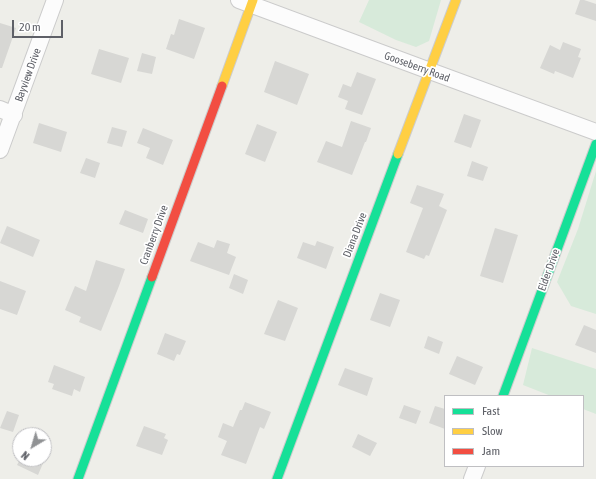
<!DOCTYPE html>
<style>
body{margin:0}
#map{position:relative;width:596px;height:479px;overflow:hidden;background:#eeeee9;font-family:"Asap Condensed",sans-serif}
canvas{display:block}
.legend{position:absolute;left:444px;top:395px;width:140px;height:72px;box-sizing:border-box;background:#fff;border:1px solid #bfbfc2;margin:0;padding:5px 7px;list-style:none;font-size:12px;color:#5e6067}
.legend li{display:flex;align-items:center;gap:8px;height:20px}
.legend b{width:20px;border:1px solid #bfbfc2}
.north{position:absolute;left:12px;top:427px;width:40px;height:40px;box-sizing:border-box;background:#fff;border:1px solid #bfbfc2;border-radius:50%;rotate:218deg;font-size:11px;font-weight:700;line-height:16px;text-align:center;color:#5e6067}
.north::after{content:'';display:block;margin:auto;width:14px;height:18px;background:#909294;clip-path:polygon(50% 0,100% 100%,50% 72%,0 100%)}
.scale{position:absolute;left:12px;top:20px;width:51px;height:18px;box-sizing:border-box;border:2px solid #5e6067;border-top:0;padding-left:5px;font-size:12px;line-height:14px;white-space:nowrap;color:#5e6067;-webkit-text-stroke:3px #fff;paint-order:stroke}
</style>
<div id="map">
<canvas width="596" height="479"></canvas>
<ul class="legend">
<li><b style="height:5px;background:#16e098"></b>Fast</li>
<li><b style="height:5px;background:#ffcf43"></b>Slow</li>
<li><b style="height:5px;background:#f24e42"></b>Jam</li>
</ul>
<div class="north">N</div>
<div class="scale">20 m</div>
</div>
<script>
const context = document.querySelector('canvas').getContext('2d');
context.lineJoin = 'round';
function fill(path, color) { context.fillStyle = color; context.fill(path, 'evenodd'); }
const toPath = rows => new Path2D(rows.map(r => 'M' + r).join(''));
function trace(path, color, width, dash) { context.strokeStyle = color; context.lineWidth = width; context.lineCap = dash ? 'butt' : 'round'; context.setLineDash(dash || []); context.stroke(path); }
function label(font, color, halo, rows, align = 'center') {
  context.font = font + ' "Asap Condensed",sans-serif'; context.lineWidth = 3.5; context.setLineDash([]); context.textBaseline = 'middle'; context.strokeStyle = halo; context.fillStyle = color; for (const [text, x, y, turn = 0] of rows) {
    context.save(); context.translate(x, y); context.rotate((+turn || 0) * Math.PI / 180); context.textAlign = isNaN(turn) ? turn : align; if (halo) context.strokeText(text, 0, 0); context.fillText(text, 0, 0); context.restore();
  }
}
fill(toPath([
 [369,0,441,0,429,41,416,47,396,40,359,22],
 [596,171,596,314,571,306,557,282,578,229],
 [532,348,596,369,596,414,583,409,583,396,551,396,523,385]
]), '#d7eada');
fill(toPath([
 [580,0,584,0,596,4,596,21,575,14],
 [179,19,205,28,194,59,166,49,171,34,174,35],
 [0,23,16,28,2,68,0,68],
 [563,42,581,49,578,57,581,58,573,78,555,71,554,74,540,68,550,45,560,50],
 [99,49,129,58,121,83,91,74],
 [142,53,156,57,152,74,137,71],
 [275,61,309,74,297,105,264,92],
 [357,72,376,79,362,115,345,109,348,101,338,97,343,84,351,87],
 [464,114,481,120,471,148,454,142],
 [351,121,371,128,366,142,365,142,352,175,317,162,326,141,342,147],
 [39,123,67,132,61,152,33,143],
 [257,124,277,132,265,162,245,154],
 [112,127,127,131,122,147,107,143],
 [143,128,173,140,163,165,146,158,150,148,137,143],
 [86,158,100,163,95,178,80,173],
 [472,161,488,167,483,181,467,176],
 [417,185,444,194,439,206,447,210,429,256,426,255,424,259,406,252,423,208,410,203],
 [125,210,148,219,143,233,119,224],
 [7,226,40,240,33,257,0,243],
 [495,228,518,235,503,283,480,276],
 [217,240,230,244,227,253,236,257,229,275,190,261,198,242,214,248],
 [317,241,334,247,326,269,297,258,303,242,315,246],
 [96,260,125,269,119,286,101,331,79,322,81,317,65,310,75,286,86,291],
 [234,274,248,280,243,294,229,288],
 [0,281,26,291,17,315,0,309],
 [380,293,400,300,390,327,370,320],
 [278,300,298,308,285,341,264,334],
 [584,325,596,330,596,353,575,345],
 [165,333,186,341,180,355,177,354,174,361,157,354],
 [428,336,443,342,439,354,424,348],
 [457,356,483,367,475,385,449,374],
 [54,365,85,377,80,392,74,389,72,396,52,389,54,384,48,382],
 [345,368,373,378,367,396,338,385],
 [245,402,271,412,264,429,260,427,246,464,221,455,227,441,218,437,223,423,233,427,240,410,242,410],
 [404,405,421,411,416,424,399,418],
 [435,406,445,409,445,429,429,423],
 [7,411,19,415,13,432,0,428],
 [144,426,166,434,164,438,168,440,162,455,136,446],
 [358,434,377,443,370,456,352,447],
 [44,453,47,454,38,475,17,465,20,459,44,459]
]), '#d7d7d4');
const street = toPath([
 [239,0,430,71,596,132],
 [0,109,14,115],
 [0,150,55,0],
 [472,479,477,466]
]);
const fast = toPath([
 [503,396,596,144],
 [78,479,152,277],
 [277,479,398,154]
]);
const slow = toPath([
 [222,86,253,0],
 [398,154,456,0]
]);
const jam = toPath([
 [152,277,222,86]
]);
trace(street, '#cbcbcb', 18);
trace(fast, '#ccc', 11);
trace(slow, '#ccc', 11);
trace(jam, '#ccc', 11);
trace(street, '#fcfcfc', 16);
trace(fast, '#16e098', 9);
trace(slow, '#ffcf43', 9);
trace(jam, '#f24e42', 9);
label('11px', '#5e6067', '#fff', [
 ["Gooseberry Road",417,67,20],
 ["Bayview Drive",28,75,-70],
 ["Cranberry Drive",154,235,-70],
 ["Diana Drive",355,235,-69],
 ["Elder Drive",549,270,-70]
]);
</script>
